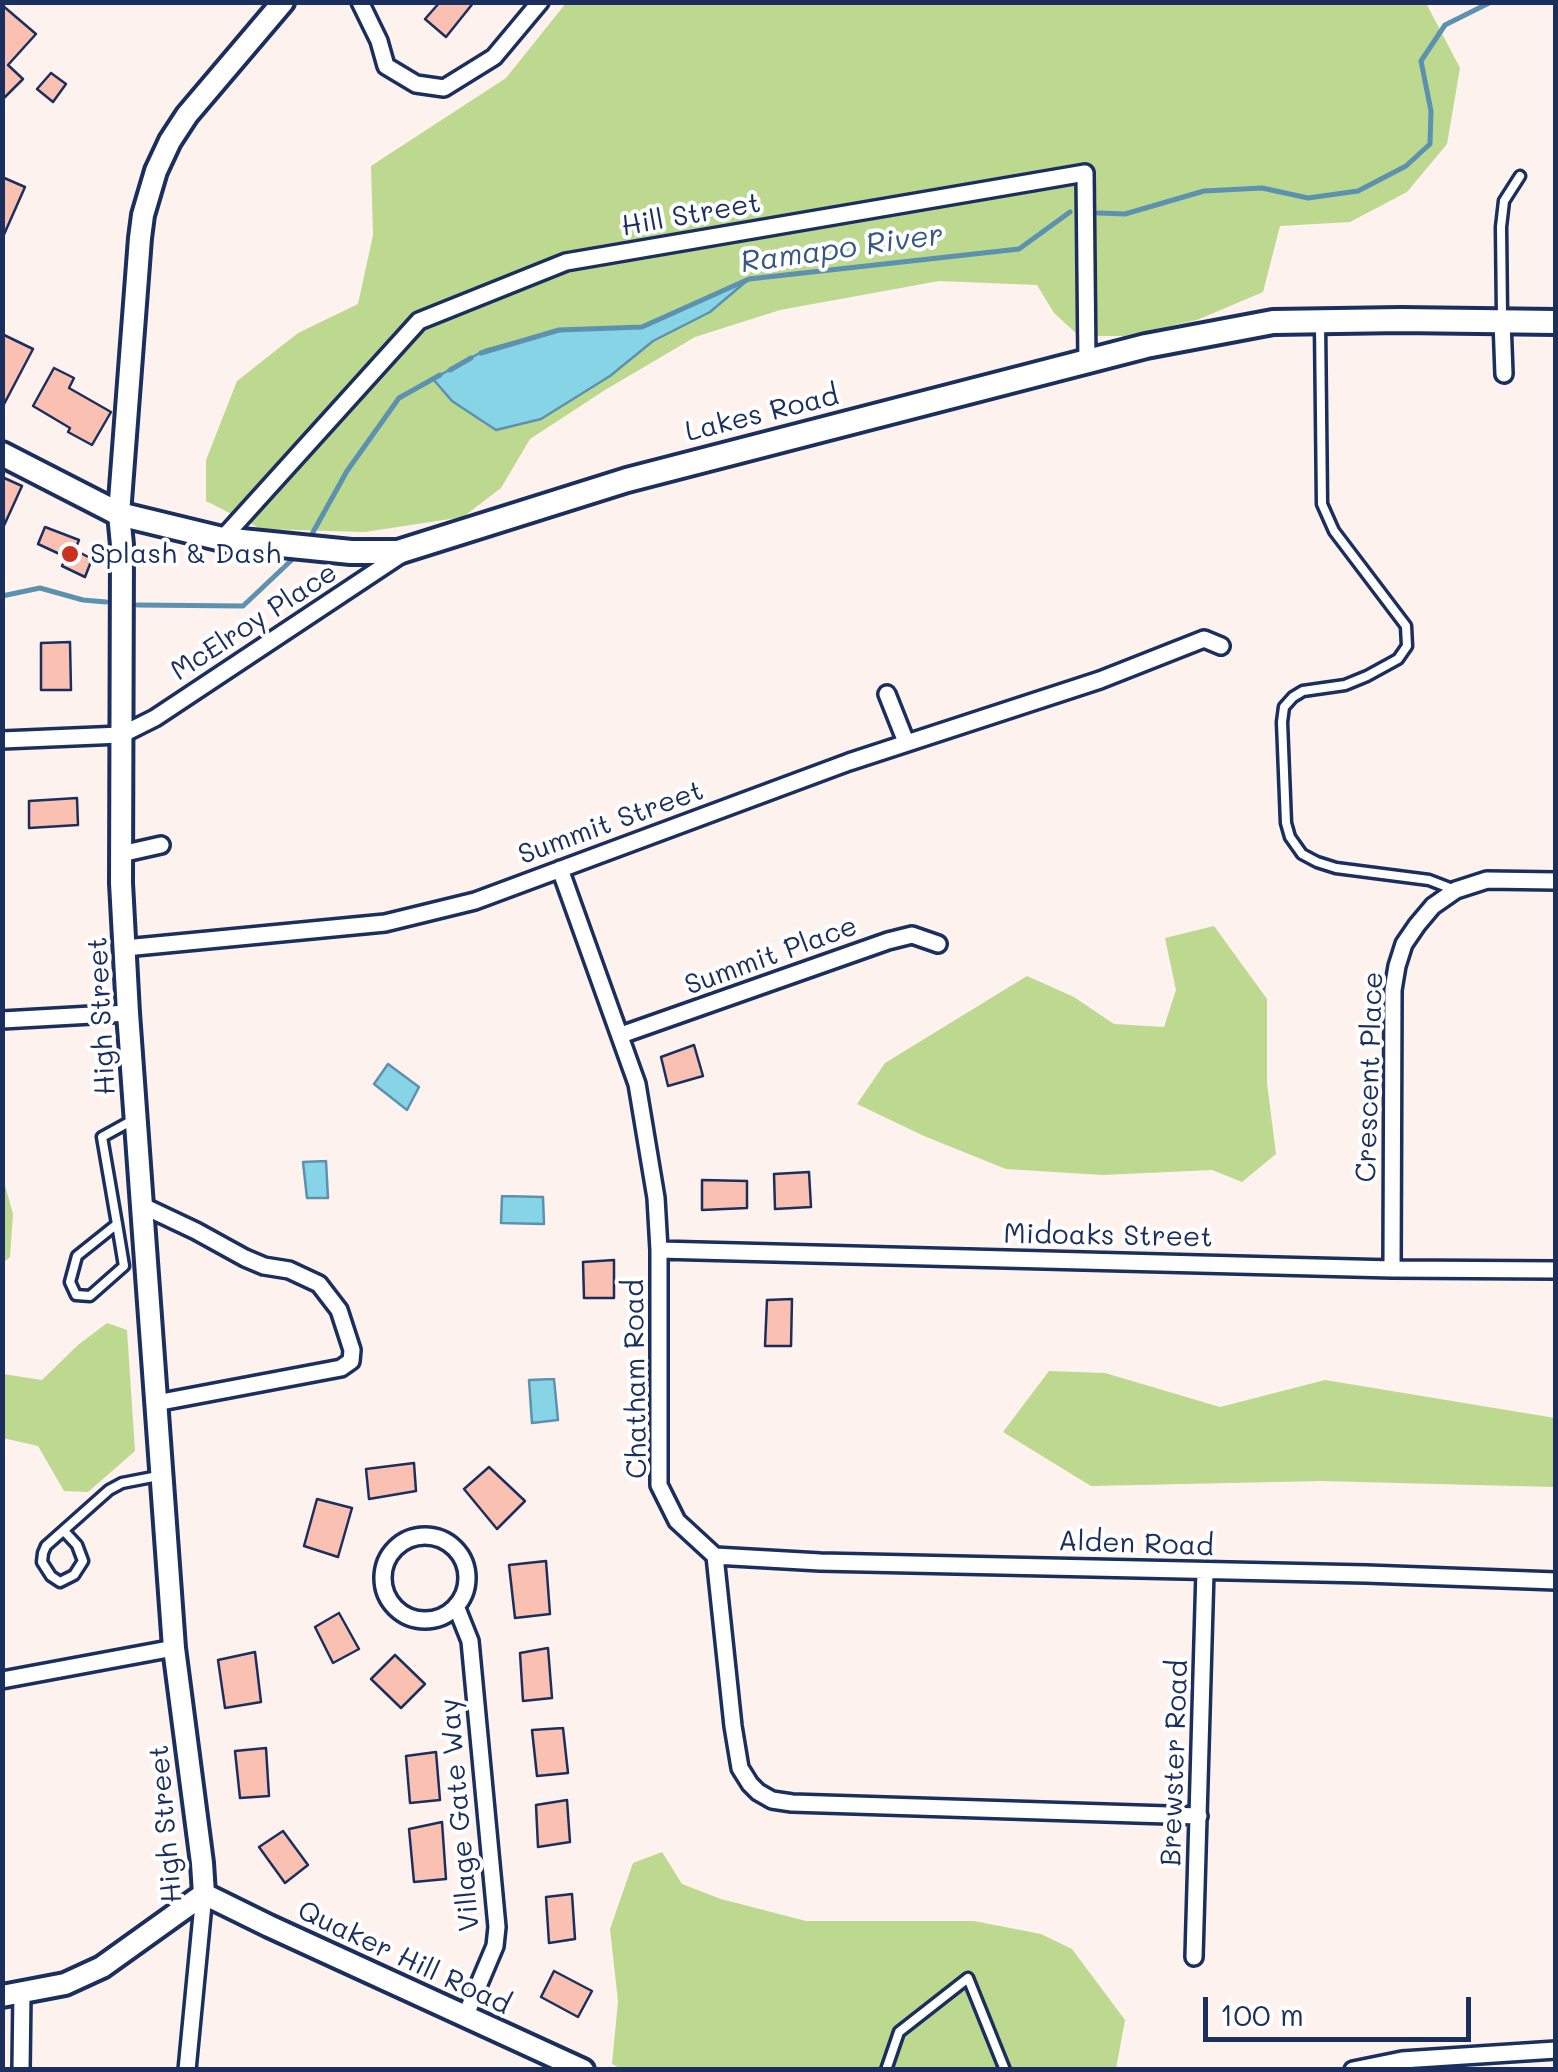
<!DOCTYPE html>
<style>
body{margin:0}
#map{position:relative;width:1558px;height:2072px;overflow:hidden;background:#fef2ef;font-family:Mali,sans-serif}
canvas{display:block}
.frame{position:absolute;inset:0;border:5px solid #1b2f5e;pointer-events:none}
.scale{position:absolute;left:1203px;top:1997px;width:268px;height:45px;box-sizing:border-box;border:5px solid #1b2f5e;border-top:0;padding-left:12px;font-size:30px;line-height:35px;white-space:nowrap;color:#1b2f5e;-webkit-text-stroke:8px #fff;paint-order:stroke}
</style>
<div id="map">
<canvas width="1558" height="2072"></canvas>
<div class="frame"></div>
<div class="scale">100 m</div>
</div>
<script>
const context = document.querySelector('canvas').getContext('2d');
context.lineJoin = 'round';
function fill(path, color) { context.fillStyle = color; context.fill(path, 'evenodd'); }
const toPath = rows => new Path2D(rows.map(r => 'M' + r).join(''));
function trace(path, color, width, dash) { context.strokeStyle = color; context.lineWidth = width; context.lineCap = dash ? 'butt' : 'round'; context.setLineDash(dash || []); context.stroke(path); }
function label(font, color, halo, rows, align = 'center') {
  context.font = font + ' Mali,sans-serif'; context.lineWidth = 8; context.setLineDash([]); context.textBaseline = 'middle'; context.strokeStyle = halo; context.fillStyle = color; for (const [text, x, y, turn = 0] of rows) {
    context.save(); context.translate(x, y); context.rotate((+turn || 0) * Math.PI / 180); context.textAlign = isNaN(turn) ? turn : align; if (halo) context.strokeText(text, 0, 0); context.fillText(text, 0, 0); context.restore();
  }
}
fill(toPath([
 [566,3,1426,3,1460,68,1447,144,1407,192,1350,222,1280,226,1263,292,1197,320,1124,336,1079,336,1054,313,1037,285,939,281,780,310,695,337,605,390,530,439,501,488,463,517,365,532,261,529,206,501,206,460,237,381,298,333,358,304,373,235,371,166,506,78],
 [745,281,710,312,653,341,610,376,433,380,485,350,559,330,642,327],
 [1214,926,1267,999,1267,1083,1276,1154,1242,1182,1212,1170,1103,1175,1006,1169,924,1136,857,1104,885,1063,1027,976,1074,997,1114,1024,1164,1027,1176,990,1165,938],
 [3,1178,13,1214,10,1257,3,1263],
 [107,1323,127,1330,135,1451,88,1492,64,1491,38,1446,3,1438,3,1374,42,1380,78,1345],
 [1049,1371,1105,1373,1220,1407,1325,1380,1555,1418,1555,1487,1321,1481,1091,1486,1003,1432],
 [662,1852,682,1884,721,1899,806,1921,974,1921,1041,1934,1072,1949,1125,2020,1116,2069,621,2069,612,2064,618,2001,610,1929,633,1863]
]), '#bdd88f');
const water = toPath([
 [749,279,710,312,653,341,610,376,541,419,496,430,452,401,433,379,485,350,559,330,642,327,749,279],
 [388,1064,419,1087,407,1110,374,1084,388,1064],
 [326,1161,328,1198,307,1198,303,1162,326,1161],
 [502,1196,543,1197,544,1224,501,1223,502,1196],
 [554,1379,558,1420,532,1423,529,1380,554,1379]
]);
fill(water, '#87d4e6');
trace(water, '#5c92b0', 2.5);
trace(toPath([
 [1098,213,1125,214,1204,191,1262,188,1308,198,1358,191,1406,166,1430,144,1431,111,1421,61,1445,25,1491,2],
 [481,353,559,330,642,327,749,279,1019,249,1070,212],
 [450,370,471,358],
 [307,543,347,471,399,398,440,375],
 [2,596,40,588,83,600,106,602],
 [137,605,243,606,297,555]
]), '#5c92b0', 5);
const building = toPath([
 [440,2,474,2,446,37,425,19,440,2],
 [2,5,36,34,8,65,23,79,2,100,2,5],
 [51,73,66,84,53,102,37,89,51,73],
 [2,177,25,187,2,239,2,177],
 [2,334,33,349,2,408,2,334],
 [54,368,74,378,69,388,111,412,92,445,68,432,70,428,33,406,54,368],
 [2,477,22,486,2,530,2,477],
 [45,527,79,540,75,550,92,559,85,577,62,566,66,557,38,544,45,527],
 [70,642,71,690,41,690,41,643,70,642],
 [77,798,78,825,29,828,29,801,77,798],
 [694,1045,703,1076,668,1086,661,1057,694,1045],
 [809,1172,811,1207,775,1209,774,1174,809,1172],
 [702,1180,747,1181,747,1208,702,1210,702,1180],
 [614,1260,614,1298,584,1298,583,1262,614,1260],
 [792,1299,791,1346,765,1346,767,1300,792,1299],
 [414,1463,416,1491,369,1499,366,1469,414,1463],
 [489,1467,525,1501,497,1529,464,1489,489,1467],
 [317,1499,352,1508,338,1557,304,1546,317,1499],
 [546,1561,550,1614,515,1618,509,1565,546,1561],
 [339,1613,359,1649,333,1663,315,1627,339,1613],
 [548,1648,552,1698,523,1701,520,1653,548,1648],
 [255,1652,261,1702,225,1708,218,1660,255,1652],
 [395,1655,425,1684,401,1708,371,1679,395,1655],
 [563,1728,568,1773,537,1776,532,1730,563,1728],
 [266,1748,269,1796,240,1798,235,1751,266,1748],
 [436,1752,440,1800,410,1803,406,1756,436,1752],
 [567,1800,570,1842,538,1847,536,1805,567,1800],
 [442,1822,446,1879,414,1882,409,1829,442,1822],
 [283,1831,308,1865,285,1883,259,1847,283,1831],
 [572,1894,575,1939,549,1943,546,1897,572,1894],
 [554,1971,592,1991,578,2017,541,1997,554,1971]
]);
fill(building, '#fac0b1');
trace(building, '#1b2f5e', 2.5);
const service = toPath([
 [1502,316,1501,227,1504,201,1520,176],
 [1320,324,1322,504,1334,531,1406,626,1407,646,1398,659,1367,676,1345,685,1303,691,1293,697,1284,707,1282,722,1286,823,1290,837,1302,854,1317,862,1336,868,1429,880,1455,890],
 [117,1224,124,1266,90,1296,76,1295,70,1282,77,1256,117,1224],
 [117,1224,102,1137,131,1121],
 [64,1531,77,1545,83,1561,74,1575,60,1582,51,1576,42,1562,43,1553,46,1546,109,1490,122,1483,158,1476],
 [886,2070,899,2032,968,1978,1005,2070]
]);
const minor = toPath([
 [360,2,379,41,386,66,416,84,444,88,494,57,540,2],
 [1502,321,1504,374],
 [222,539,419,321,566,262,1085,173,1087,362],
 [887,694,906,742],
 [2,740,121,735,155,718,405,552],
 [121,854,161,845],
 [560,869,637,1084,656,1198,659,1250,659,1485,677,1521,715,1556,733,1726,740,1768,750,1784,758,1792,772,1800,792,1803,1199,1816],
 [125,948,385,923,475,901,849,762,1100,680,1204,639,1221,646],
 [2,1020,128,1013],
 [621,1035,888,941,912,935,938,944],
 [141,1205,196,1231,245,1258,264,1266,289,1270,319,1284,339,1310,352,1350,351,1361,341,1368,156,1403],
 [659,1250,1392,1269,1556,1270],
 [1392,1269,1393,990,1397,966,1404,944,1417,925,1433,906,1456,890,1487,880,1556,881],
 '383 1578a42 42 0 1 1 84 0a42 42 0 1 1-84 0Z',
 [715,1556,820,1562,1366,1574,1556,1581],
 [456,1606,470,1641,497,1927,495,1946,465,2017],
 [2,1680,174,1648],
 [1194,1957,1205,1571],
 [21,2070,22,1993],
 [187,2070,204,1894],
 [1353,2070,1402,2060,1556,2050]
]);
const tertiary = toPath([
 [204,1894,202,1863,174,1648,128,1013,121,883,122,545,119,514,140,238,143,215,156,171,170,141,187,115,283,2],
 [204,1894,269,1926,583,2070],
 [2,1996,65,1984,102,1967,204,1894]
]);
const secondary = toPath([
 [2,454,119,514,222,539,351,552,398,552,627,480,1146,346,1273,322,1401,320,1556,322]
]);
trace(service, '#1b2f5e', 15);
trace(minor, '#1b2f5e', 22);
trace(tertiary, '#1b2f5e', 28);
trace(secondary, '#1b2f5e', 30);
trace(service, '#fff', 8);
trace(minor, '#fff', 15);
trace(tertiary, '#fff', 20);
trace(secondary, '#fff', 22);
for (const [x, y, r, color] of [
 [70,554,10,"#c8321e"]
]) { const dot = new Path2D(); dot.arc(x, y, r, 0, 2 * Math.PI); context.fillStyle = color; context.fill(dot); trace(dot, '#fff', 4); }
label('28px', '#1b2f5e', '#fff', [
 ["Hill Street",691,215,-10],
 ["Lakes Road",762,414,-14],
 ["McElroy Place",254,622,-33],
 ["Summit Street",611,823,-20],
 ["Summit Place",771,956,-20],
 ["High Street",102,1016,-93],
 ["Crescent Place",1370,1077,-88],
 ["Midoaks Street",1108,1236,1],
 ["Chatham Road",636,1379,-91],
 ["Alden Road",1136,1544,2],
 ["Brewster Road",1175,1763,-88],
 ["Village Gate Way",460,1815,-95],
 ["High Street",166,1824,-95],
 ["Quaker Hill Road",404,1958,25]
]);
label('28px', '#1b2f5e', '#fff', [
 ["Splash & Dash",90,554]
], 'left');
label('italic 30px', '#365880', '#fff', [
 ["Ramapo River",842,249,-8]
]);
</script>
